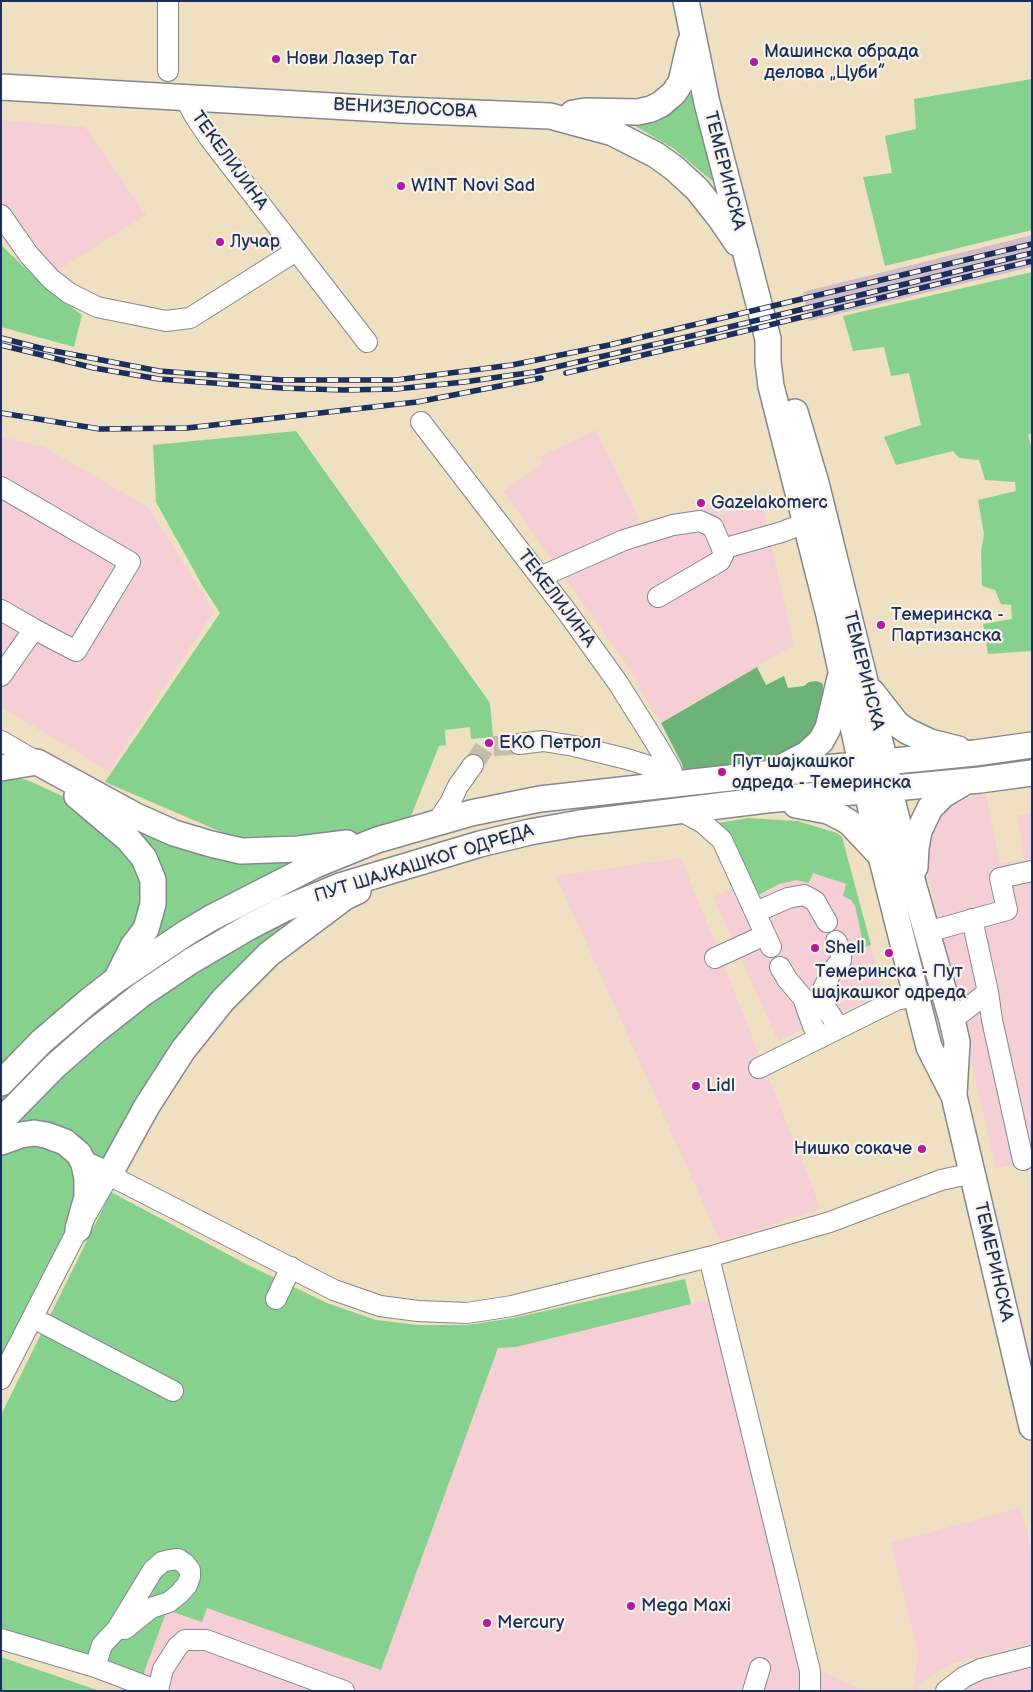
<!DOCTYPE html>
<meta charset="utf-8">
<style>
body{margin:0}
#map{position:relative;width:1033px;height:1692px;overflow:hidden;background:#eee0c0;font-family:"Balsamiq Sans",sans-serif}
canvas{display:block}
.frame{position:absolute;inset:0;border:2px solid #1b2f5e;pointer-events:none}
</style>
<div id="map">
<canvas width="1033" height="1692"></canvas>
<div class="frame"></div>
</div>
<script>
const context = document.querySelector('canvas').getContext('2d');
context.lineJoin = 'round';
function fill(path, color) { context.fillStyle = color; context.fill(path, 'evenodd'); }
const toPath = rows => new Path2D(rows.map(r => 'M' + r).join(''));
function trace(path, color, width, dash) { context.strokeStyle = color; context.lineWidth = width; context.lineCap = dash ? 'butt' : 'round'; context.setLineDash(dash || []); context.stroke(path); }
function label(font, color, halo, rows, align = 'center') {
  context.font = font + ' "Balsamiq Sans",sans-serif'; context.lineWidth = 4.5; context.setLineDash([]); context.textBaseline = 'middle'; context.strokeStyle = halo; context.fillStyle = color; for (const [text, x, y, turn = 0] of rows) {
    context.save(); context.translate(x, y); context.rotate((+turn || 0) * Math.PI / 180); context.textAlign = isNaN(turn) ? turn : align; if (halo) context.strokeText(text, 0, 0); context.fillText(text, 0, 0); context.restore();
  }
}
fill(toPath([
 [1,120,85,127,146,215,58,270,20,233,1,203],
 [596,430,640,522,715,503,719,515,762,504,794,645,661,722,636,684,639,682,503,491,543,463,539,457],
 [1,437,44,447,148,507,214,611,109,771,1,707],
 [977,795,986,795,1000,863,1025,860,1017,815,1032,813,1032,1160,996,1169,924,857,928,832,940,814,956,803],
 [681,858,821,1209,720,1241,556,876],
 [797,860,852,881,884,993,778,1041,713,897],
 [712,1299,799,1662,866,1691,179,1691,142,1678,167,1610,207,1607,381,1670,498,1348,516,1347],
 [1020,1508,1032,1551,1032,1643,951,1664,928,1678,918,1686,917,1691,913,1691,918,1653,891,1543],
 [1032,1667,1032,1691,963,1691,976,1683,1001,1674]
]), '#f6cfd6');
fill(toPath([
 [1032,235,1032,267,809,321,803,292]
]), '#d1bdc9');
fill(toPath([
 [1032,79,1032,230,885,266,863,177,892,173,885,136,916,129,914,99],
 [688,92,692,95,713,180,712,181,673,148,637,127,638,123],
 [1,245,43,285,82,315,74,347,1,327],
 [1032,272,1032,433,1028,435,1032,450,1032,651,988,654,983,624,1012,619,1011,605,1001,604,995,590,982,586,981,551,984,534,978,500,1016,491,1015,482,985,480,979,460,959,458,953,451,896,465,884,437,921,425,909,373,891,376,884,347,853,351,843,316],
 [296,431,490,703,493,737,471,739,470,727,445,730,446,745,439,746,409,821,376,833,233,837,105,782,220,613,202,585,156,502,153,445],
 [11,777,27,780,161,841,229,861,290,862,308,907,258,945,223,989,1,1371,1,778],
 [748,818,798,821,837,833,842,837,871,945,864,947,855,906,851,900,843,896,846,884,813,873,809,883,796,880,779,884,755,897,718,823],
 [111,1192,246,1264,327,1303,376,1320,418,1325,467,1325,514,1318,685,1279,691,1304,516,1347,498,1348,381,1670,207,1608,202,1622,167,1610,142,1678,1,1629,1,1415],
 [1,1657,100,1691,1,1691]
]), '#87d18e');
fill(toPath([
 [757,667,766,685,784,676,788,688,804,686,809,682,816,681,822,683,823,685,824,722,786,759,685,780,682,764,661,723]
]), '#6db379');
trace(toPath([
 [473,765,485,747,519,744]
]), '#c4bdac', 20, [20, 10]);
const minor = toPath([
 [168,1,168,71],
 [185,97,194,115,210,139,367,342],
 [1,215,29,255,51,279,69,293,97,307,166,321,190,318,296,251],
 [421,422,567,612,618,683,655,742,671,769,675,784],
 [1,487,130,562,76,651,34,629,1,610],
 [722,549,782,532,805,523],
 [540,577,624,540,673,525,700,521,713,527,724,553,720,561,658,597],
 [1,676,34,629],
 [1,741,37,762],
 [519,744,543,741,574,746,627,759,649,766,663,786],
 [679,810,703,823,722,840,771,947],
 [437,822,450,803,458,786,473,765],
 [756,912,788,898,804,895,815,901,827,922],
 [927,932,1007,910,1000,878,1032,871],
 [836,941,841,950,841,960,831,973,823,989,824,1005,839,1028],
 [715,958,765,935],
 [780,967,787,979,803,998,813,1026,820,1038],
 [988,992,992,1020,1023,1160],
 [952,1020,988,992,972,919],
 [759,1068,896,1000,916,996],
 [709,1257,810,1671,810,1691],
 [276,1299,291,1267],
 [33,1318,173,1391],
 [1,1379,78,1229,109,1175,334,1290,380,1306,418,1311,467,1313,512,1306,709,1257,830,1222,941,1180,973,1173],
 [1,1639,95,1667,159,1691],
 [95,1667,102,1645,117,1629,153,1570,162,1562,170,1560,178,1559,185,1564,190,1570,190,1577,187,1585,179,1594,169,1602,151,1608,125,1629,117,1629],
 [158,1690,163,1669,178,1646,185,1640,206,1640,344,1691],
 [753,1691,760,1668],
 [946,1691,964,1677,981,1669,1032,1656]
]);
const major = toPath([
 [686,1,707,103,768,339,768,362,771,386,829,615,881,856,929,1047,954,1096,1032,1427],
 [1,87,401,110,550,116,613,133,656,155,674,168,697,189,720,218,737,243],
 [573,113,585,111,638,112,651,109,661,104,674,93,681,82,690,43],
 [795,412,816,483,885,762,889,788,914,887,952,1020,957,1042,954,1094],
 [872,692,897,724,907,731,930,742,958,749],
 [1,768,37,762,136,816,174,833,211,844,241,851,299,849,347,843],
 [780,768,807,754,821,741,828,728,840,678],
 [77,796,128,839,144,858,153,880,153,904,146,929,133,946,117,978],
 [796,805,828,811,842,818,850,823,881,856],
 [915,867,916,848,919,831,930,808,943,795,965,782],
 [1,1083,41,1042,90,1000,116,980,186,933,211,918,313,866,377,840,471,813,540,799,765,774,975,753,1032,745],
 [1,1121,55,1066,95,1031,142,994,191,961,249,927,284,909,340,886,480,844,530,832,580,823,766,800,980,780,1032,773],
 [1,1142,21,1135,34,1133,46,1135,65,1142,79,1154,84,1164,87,1179,87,1197,78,1229],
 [84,1164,109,1175,147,1106,183,1050,223,1000,269,954,345,897,358,891]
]);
trace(minor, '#84888f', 22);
trace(major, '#84888f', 28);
trace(minor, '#fff', 20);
trace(major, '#fff', 25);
const rail = toPath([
 [1,338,44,349,159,371,282,380,396,380,512,365,609,345,1032,244],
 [1,345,94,368,159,379,282,388,343,390,396,389,464,382,534,372,713,331,1032,253],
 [566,373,716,338,1032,261],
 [1,413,100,429,187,428,417,402,541,378]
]);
trace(rail, '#1b2f5e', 5.5);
trace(rail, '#f7f3e8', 4, [11]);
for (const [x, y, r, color] of [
 [276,59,5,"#b5179e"],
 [754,62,5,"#b5179e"],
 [401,186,5,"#b5179e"],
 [220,242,5,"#b5179e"],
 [701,503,5,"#b5179e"],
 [881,625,5,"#b5179e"],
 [489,743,5,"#b5179e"],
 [722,772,5,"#b5179e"],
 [815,948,5,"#b5179e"],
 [889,953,5,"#b5179e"],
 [696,1086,5,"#b5179e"],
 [922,1149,5,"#b5179e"],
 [631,1606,5,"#b5179e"],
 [487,1623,5,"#b5179e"]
]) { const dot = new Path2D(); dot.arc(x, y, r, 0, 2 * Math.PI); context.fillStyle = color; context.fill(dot); trace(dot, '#f7f3e8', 2); }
label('18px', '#1b2f5e', '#f7f3e8', [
 ["Машинска обрада",764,52],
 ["делова „Цуби”",764,73],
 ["Нови Лазер Таг",286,59],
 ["WINT Novi Sad",411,186],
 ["Лучар",230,242],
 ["Gazelakomerc",711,503],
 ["Темеринска -",891,615],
 ["Партизанска",891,636],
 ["ЕКО Петрол",499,743],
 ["Пут шајкашког",732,762],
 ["одреда - Темеринска",732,783],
 ["Shell",825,948],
 ["Темеринска - Пут",889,972,"center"],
 ["шајкашког одреда",889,993,"center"],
 ["Lidl",706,1086],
 ["Нишко сокаче",912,1149,"right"],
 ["Mega Maxi",641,1606],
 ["Mercury",497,1623]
], 'left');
label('18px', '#1b2f5e', '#f7f3e8', [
 ["ВЕНИЗЕЛОСОВА",405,109,3],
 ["ТЕКЕЛИЈИНА",229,161,54],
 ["ТЕМЕРИНСКА",724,171,76],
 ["ТЕКЕЛИЈИНА",556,599,53],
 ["ТЕМЕРИНСКА",863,671,76],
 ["ПУТ ШАЈКАШКОГ ОДРЕДА",424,864,-17],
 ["ТЕМЕРИНСКА",993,1262,77]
]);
</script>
